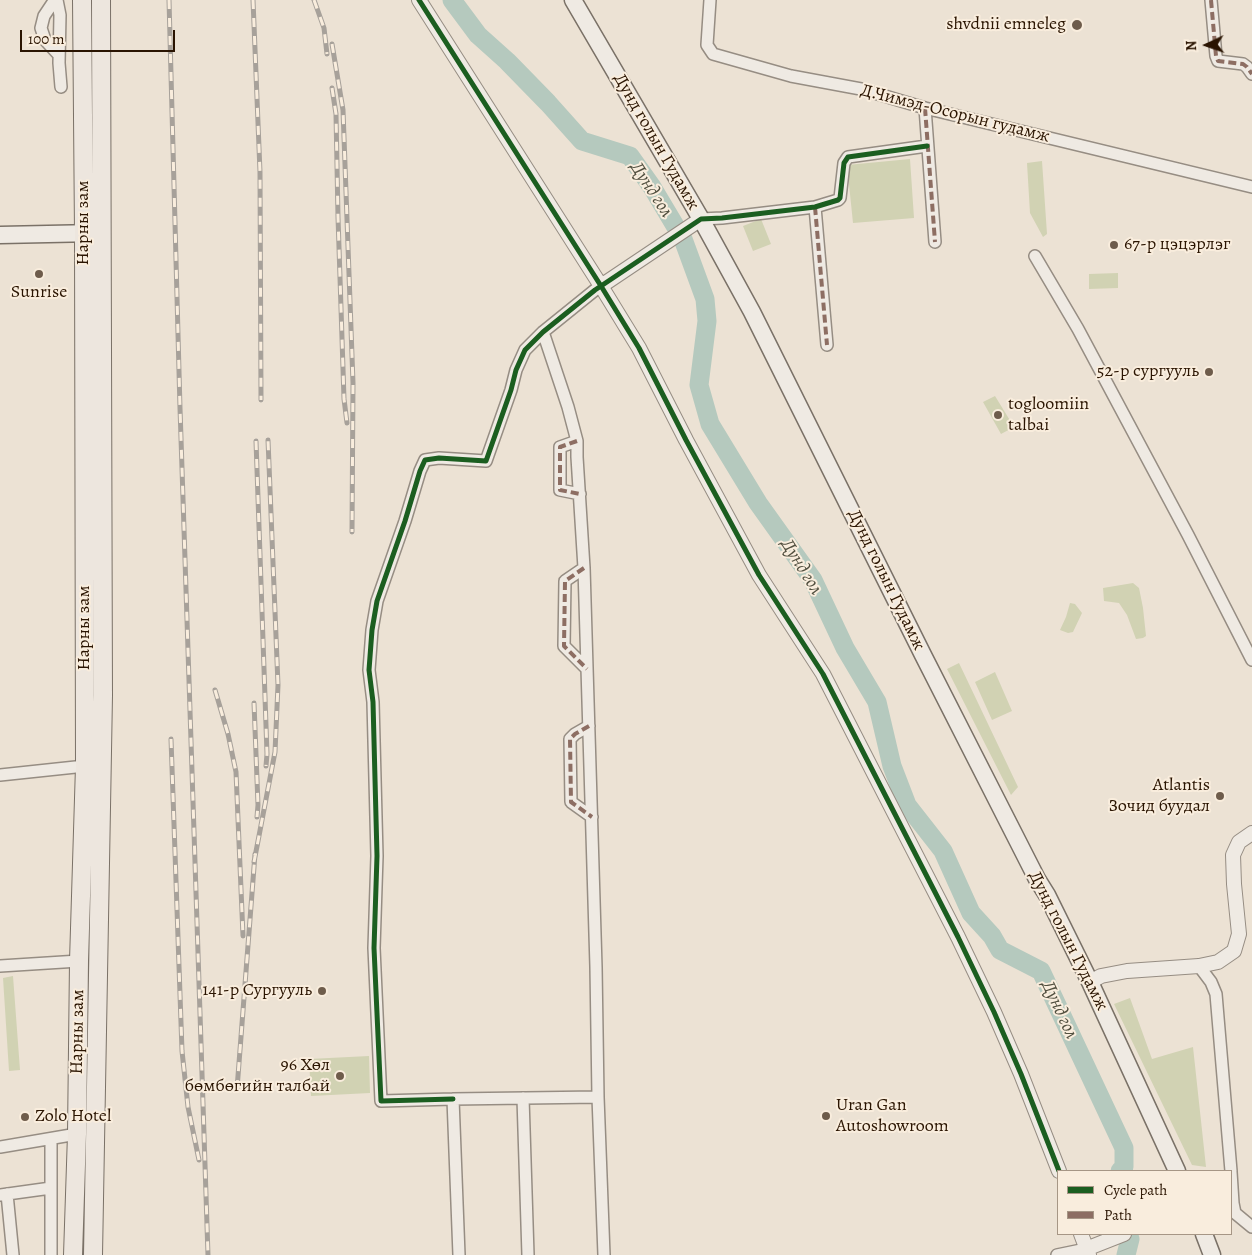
<!DOCTYPE html>
<meta charset="utf-8">
<style>
body{margin:0}
#map{position:relative;width:1252px;height:1255px;overflow:hidden;background:#ece2d4;font-family:Alegreya,serif}
canvas{display:block}
.legend{position:absolute;left:1057px;top:1170px;width:175px;height:65px;box-sizing:border-box;background:#f9eddd;border:1px solid #a69685;margin:0;padding:6px 9px;list-style:none;font-size:15px;color:#2a1401}
.legend li{display:flex;align-items:center;gap:10px;height:25px}
.legend b{width:25px;border:1px solid #a69685}
.north{position:absolute;left:1182px;top:20px;width:50px;height:50px;-webkit-text-stroke:4px #f9eddd;paint-order:stroke;rotate:267deg;font-size:14px;font-weight:700;line-height:20px;text-align:center;color:#2a1401}
.north::after{content:'';display:block;margin:auto;width:18px;height:22px;background:#2a1401;clip-path:polygon(50% 0,100% 100%,50% 72%,0 100%)}
.scale{position:absolute;left:20px;top:30px;width:155px;height:22px;box-sizing:border-box;border:2px solid #2a1401;border-top:0;padding-left:6px;font-size:15px;line-height:18px;white-space:nowrap;color:#2a1401;-webkit-text-stroke:4px #f9eddd;paint-order:stroke}
</style>
<div id="map">
<canvas width="1252" height="1255"></canvas>
<ul class="legend">
<li><b style="height:6px;background:#1b5e20"></b>Cycle path</li>
<li><b style="height:6px;background:#8d6e63"></b>Path</li>
</ul>
<div class="north">N</div>
<div class="scale">100 m</div>
</div>
<script>
const context = document.querySelector('canvas').getContext('2d');
context.lineJoin = 'round';
function fill(path, color) { context.fillStyle = color; context.fill(path, 'evenodd'); }
const toPath = rows => new Path2D(rows.map(r => 'M' + r).join(''));
function trace(path, color, width, dash) { context.strokeStyle = color; context.lineWidth = width; context.lineCap = dash ? 'butt' : 'round'; context.setLineDash(dash || []); context.stroke(path); }
function label(font, color, halo, rows, align = 'center') {
  context.font = font + ' Alegreya,serif'; context.lineWidth = 4; context.setLineDash([]); context.textBaseline = 'middle'; context.strokeStyle = halo; context.fillStyle = color; for (const [text, x, y, turn = 0] of rows) {
    context.save(); context.translate(x, y); context.rotate((+turn || 0) * Math.PI / 180); context.textAlign = isNaN(turn) ? turn : align; if (halo) context.strokeText(text, 0, 0); context.fillText(text, 0, 0); context.restore();
  }
}
fill(toPath([
 [910,159,914,218,853,223,847,165],
 [1042,161,1047,234,1043,237,1030,213,1027,163],
 [761,219,771,244,753,251,743,226],
 [1118,273,1118,288,1089,289,1089,274],
 [995,396,1014,427,1001,434,983,402],
 [1133,583,1139,588,1143,608,1146,636,1143,638,1136,639,1127,615,1119,603,1104,601,1103,588],
 [1070,603,1075,604,1082,613,1073,632,1068,633,1060,630,1066,617],
 [959,663,1018,787,1011,795,947,669],
 [995,672,1012,711,992,720,975,682],
 [13,976,20,1070,9,1071,3,978],
 [1130,998,1152,1059,1193,1047,1206,1167,1192,1165,1114,1004],
 [369,1056,370,1093,311,1096,309,1059]
]), '#d1d2b3');
trace(toPath([
 [452,0,478,35,507,61,548,103,582,141,630,156,652,187,683,239,705,299,707,321,699,385,710,424,758,503,813,580,845,648,877,702,892,766,907,805,943,851,971,913,992,936,1000,950,1041,971,1124,1148,1124,1167,1120,1171],
 [1126,1255,1130,1239,1128,1234]
]), '#b5c9be', 19);
const minor = toPath([
 [57,0,60,15,59,63,61,87],
 [57,0,52,4,44,16,41,28,45,40,59,55],
 [710,0,707,45,713,54,791,76,861,89,925,108,1252,187],
 [1211,0,1216,56,1218,61,1243,64,1247,67,1252,74],
 [925,108,935,242],
 [815,207,827,345],
 [701,219,722,218,815,207,838,200,840,198,844,163,848,157,927,146],
 [1035,256,1078,329,1188,535,1252,660],
 [577,441,560,447,560,490,580,494],
 [584,568,565,581,564,646,587,669],
 [589,726,575,734,570,739,571,802,592,817],
 [0,775,85,766],
 [0,966,79,961],
 [1199,966,1211,982,1216,994,1231,1171],
 [598,1097,604,1255],
 [523,1098,528,1255],
 [453,1099,381,1101,374,948,377,856,373,702,369,670,372,630,377,601,405,521,420,471,425,460,439,458,486,461,511,390,516,370,525,350,543,332,595,290,601,286],
 [51,1139,51,1255],
 [0,1147,77,1134],
 [1231,1172,1233,1203,1235,1213,1252,1227],
 [7,1194,13,1255],
 [0,1195,51,1188],
 [459,1255,453,1099,598,1097,596,967,584,568,577,457,577,441,568,407,543,332],
 [1057,1255,1086,1249]
]);
const tertiary = toPath([
 [419,0,601,286,639,348,686,440,759,575,823,674,958,937,994,1012,1021,1074,1059,1171],
 [601,286,701,219],
 [1090,982,1101,976,1127,971,1199,966,1218,962,1234,951,1239,934,1234,884,1233,855,1239,842,1252,833],
 [1081,1234,1089,1255],
 [1086,1249,1124,1234]
]);
const secondary = toPath([
 [573,0,701,219,752,312,923,655,1037,879,1047,895,1090,982,1177,1171],
 [0,235,96,233],
 [1204,1234,1212,1255]
]);
const primary = toPath([
 [73,1255,77,1134,79,961,85,766,84,233,82,0],
 [93,1255,103,695,101,0]
]);
trace(minor, '#968d83', 14);
trace(tertiary, '#968d83', 16);
trace(secondary, '#7a7167', 19);
trace(primary, '#7a7167', 20);
trace(minor, '#efeae3', 11);
trace(tertiary, '#efeae3', 14);
trace(secondary, '#efeae3', 16);
trace(primary, '#ede6de', 18);
const rail = toPath([
 [169,0,180,408,208,1255],
 [253,0,260,172,261,400],
 [314,0,324,28,327,54],
 [332,44,343,110,353,383,352,532],
 [332,88,336,114,338,217,344,399,347,423],
 [256,441,267,754,266,766],
 [215,690,228,734,236,772,243,936],
 [254,703,258,805,257,817],
 [171,739,182,1051,188,1107,199,1160],
 [254,862,275,752,278,685,268,440],
 [237,1089,255,854]
]);
trace(rail, '#a7a19a', 5);
trace(rail, '#f9eddd', 3, [9]);
trace(toPath([
 [1211,0,1216,56,1218,61,1243,64,1247,67,1252,74],
 [925,108,935,242],
 [815,207,827,345],
 [577,441,560,447,560,490,580,494],
 [584,568,565,581,564,646,587,669],
 [589,726,575,734,570,739,571,802,592,817]
]), '#8d6e63', 4, [8, 4]);
trace(toPath([
 [419,0,601,286,639,348,686,440,759,575,823,674,958,937,994,1012,1021,1074,1059,1171],
 [453,1099,381,1101,374,948,377,856,373,702,369,670,372,630,377,601,405,521,420,471,425,460,439,458,486,461,511,390,516,370,525,350,543,332,595,290,701,219,722,218,815,207,838,200,840,198,844,163,848,157,927,146]
]), '#1b5e20', 5);
for (const [x, y, r, color] of [
 [1077,25,6,"#6e5c4b"],
 [1114,245,5,"#6e5c4b"],
 [39,274,5,"#6e5c4b"],
 [1209,372,5,"#6e5c4b"],
 [998,415,5,"#6e5c4b"],
 [1220,796,5,"#6e5c4b"],
 [322,991,5,"#6e5c4b"],
 [340,1076,5,"#6e5c4b"],
 [826,1116,5,"#6e5c4b"],
 [25,1117,5,"#6e5c4b"]
]) { const dot = new Path2D(); dot.arc(x, y, r, 0, 2 * Math.PI); context.fillStyle = color; context.fill(dot); trace(dot, '#f9eddd', 2); }
label('18px', '#2a1401', '#f9eddd', [
 ["shvdnii emneleg",1066,25],
 ["67-р цэцэрлэг",1124,245,"left"],
 ["Sunrise",39,293,"center"],
 ["52-р сургууль",1199,372],
 ["togloomiin",1008,405,"left"],
 ["talbai",1008,426,"left"],
 ["Atlantis",1210,786],
 ["Зочид буудал",1210,807],
 ["141-р Сургууль",312,991],
 ["96 Хөл",330,1066],
 ["бөмбөгийн талбай",330,1087],
 ["Uran Gan",836,1106,"left"],
 ["Autoshowroom",836,1127,"left"],
 ["Zolo Hotel",35,1117,"left"]
], 'right');
label('18px', '#2a1401', '#f9eddd', [
 ["Д.Чимэд-Осорын гудамж",955,114,14],
 ["Дунд голын Гудамж",656,142,60],
 ["Нарны зам",84,223,-90],
 ["Дунд голын Гудамж",886,580,64],
 ["Нарны зам",85,628,-90],
 ["Дунд голын Гудамж",1068,941,63],
 ["Нарны зам",78,1032,-89]
]);
label('italic 19px', '#525040', '#f9eddd', [
 ["Дунд гол",651,190,57],
 ["Дунд гол",801,567,58],
 ["Дунд гол",1059,1010,65]
]);
</script>
